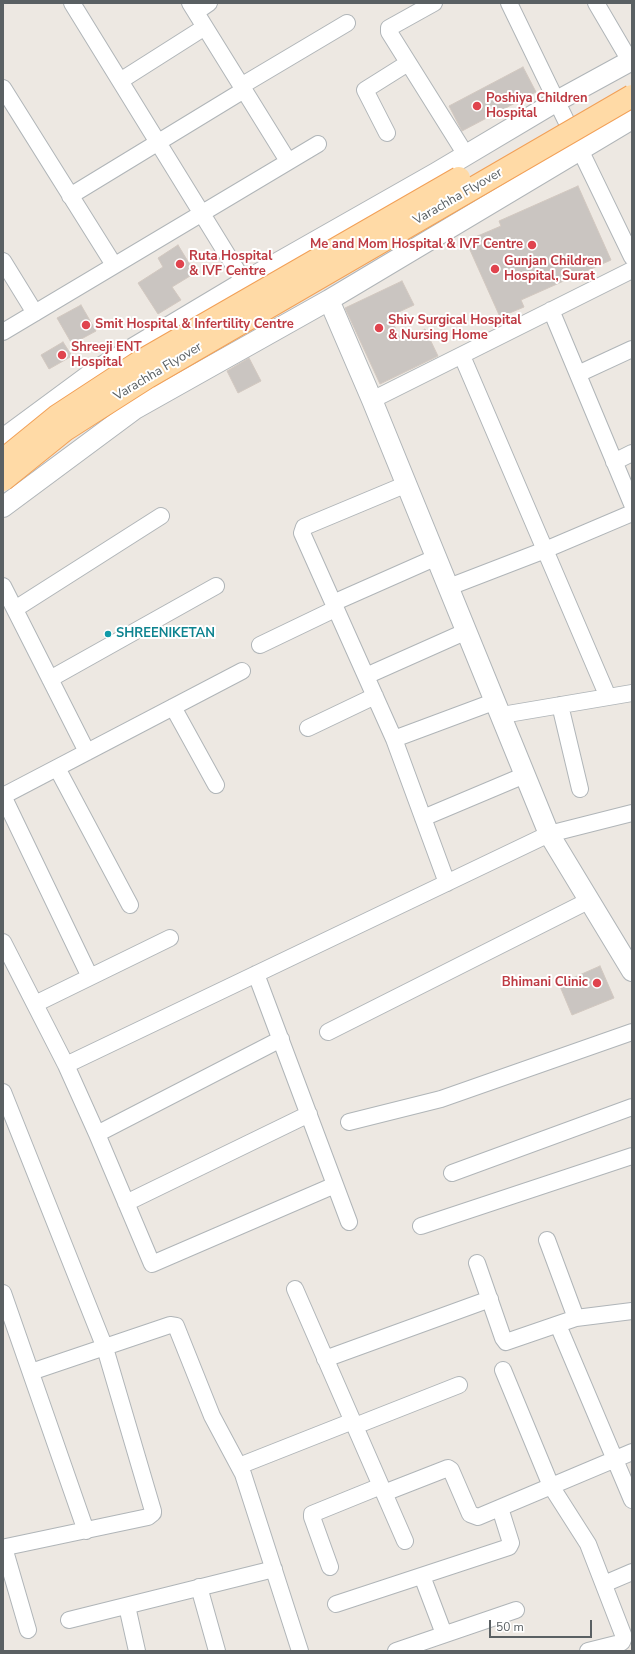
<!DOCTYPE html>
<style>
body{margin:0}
#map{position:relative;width:635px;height:1654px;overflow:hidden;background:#ede8e2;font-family:"Nunito Sans",sans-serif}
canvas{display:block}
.frame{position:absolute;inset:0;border:4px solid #5a6063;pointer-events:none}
.scale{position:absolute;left:489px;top:1620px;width:103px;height:18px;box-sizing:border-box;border:2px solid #5a6063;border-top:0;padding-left:5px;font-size:12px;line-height:14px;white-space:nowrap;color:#5a6063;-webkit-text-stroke:3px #fff;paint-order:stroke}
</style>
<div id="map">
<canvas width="635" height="1654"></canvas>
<div class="frame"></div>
<div class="scale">50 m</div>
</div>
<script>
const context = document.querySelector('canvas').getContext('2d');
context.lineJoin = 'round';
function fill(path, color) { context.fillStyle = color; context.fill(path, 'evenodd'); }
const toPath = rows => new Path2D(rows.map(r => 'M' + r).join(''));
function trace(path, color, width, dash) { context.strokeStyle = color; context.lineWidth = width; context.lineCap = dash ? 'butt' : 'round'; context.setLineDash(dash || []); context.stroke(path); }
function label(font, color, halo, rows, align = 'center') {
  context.font = font + ' "Nunito Sans",sans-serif'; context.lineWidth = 4; context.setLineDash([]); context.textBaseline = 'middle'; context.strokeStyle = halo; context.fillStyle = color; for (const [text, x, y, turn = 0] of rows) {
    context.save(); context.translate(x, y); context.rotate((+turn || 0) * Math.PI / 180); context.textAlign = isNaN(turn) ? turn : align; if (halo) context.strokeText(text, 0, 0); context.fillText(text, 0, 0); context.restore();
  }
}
const building = toPath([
 [523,67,536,92,462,131,449,106,523,67],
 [578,186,611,260,521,300,524,307,500,317,466,241,501,226,499,221,578,186],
 [178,245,195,273,172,287,181,300,158,314,138,283,163,267,158,258,178,245],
 [402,281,414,305,390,316,401,341,425,329,438,356,380,384,345,308,402,281],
 [81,305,96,331,72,344,57,318,81,305],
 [63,342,72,356,49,369,41,355,63,342],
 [249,358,261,381,238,393,227,371,249,358],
 [600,966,614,998,572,1015,559,984,600,966]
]);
fill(building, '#cac5c1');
trace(building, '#d2c8c0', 1);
const minor = toPath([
 [72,3,244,282],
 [190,3,288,161],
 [434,3,389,28,389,32,466,155],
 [509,3,632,257],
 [596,3,630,61],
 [196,12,209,3],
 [120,81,205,27],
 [241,86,347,23],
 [3,88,114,265],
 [387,133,365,90,408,63],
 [70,196,244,90],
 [3,261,35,313],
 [551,310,632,504],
 [3,332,318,144],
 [462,356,608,697],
 [578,374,632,349],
 [372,400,632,270],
 [614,462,632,453],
 [407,484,304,527,302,533,394,739,447,883],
 [3,586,87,752],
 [449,587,545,550,632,513],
 [333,603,437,557],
 [15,609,161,516],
 [260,645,335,609],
 [366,676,467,631],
 [50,679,216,586],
 [560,705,580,789],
 [173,707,216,785],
 [502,715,632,693],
 [308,728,375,696],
 [394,739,496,701],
 [57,768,130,905],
 [423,818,525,775],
 [3,942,66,1065,97,1134,152,1264,335,1185],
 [256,974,349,1222],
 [90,977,3,796,242,671],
 [35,1004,170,938],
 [328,1032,588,901],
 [66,1065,549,834,632,813],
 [3,1092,105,1348,153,1511,153,1513,148,1517,6,1547,5,1551,28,1630],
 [349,1122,441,1099,632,1032],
 [97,1134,281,1039],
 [452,1173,632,1107],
 [126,1203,309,1114],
 [421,1226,632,1156],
 [547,1240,576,1318],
 [477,1263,503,1338,506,1342,576,1318,632,1311],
 [295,1289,405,1541],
 [3,1293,86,1531],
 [558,1325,632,1500],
 [325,1359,490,1299],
 [503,1370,551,1486,588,1544,624,1637,622,1642,620,1643,588,1651],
 [31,1372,170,1325,176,1326,212,1416,243,1474,300,1651],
 [355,1426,459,1385],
 [239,1466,353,1421],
 [384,1493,448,1468,451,1470,470,1514,478,1517,632,1452],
 [330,1567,312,1517,312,1514,381,1486],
 [422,1576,444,1634],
 [604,1584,632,1572],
 [199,1587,217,1651],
 [336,1604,509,1547,511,1543,500,1508],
 [127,1606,137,1651],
 [69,1620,274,1569],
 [396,1651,516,1610]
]);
const tertiary = toPath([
 [329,300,372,400,549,834,632,971],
 [3,439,95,371,244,282,436,173,557,101,632,60],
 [3,507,135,409,329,300,632,119]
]);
trace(minor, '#b0b5b8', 18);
trace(tertiary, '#b0b5b8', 22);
trace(minor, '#fff', 16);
trace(tertiary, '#fff', 20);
const primaryBridge = toPath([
 [3,460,57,416,141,361,459,178],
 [3,480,65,430,148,377,632,96]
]);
trace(primaryBridge, '#f2a057', 24, []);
trace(primaryBridge, '#ffdaa6', 22);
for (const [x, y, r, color] of [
 [477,106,5,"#e0444e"],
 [532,245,5,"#e0444e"],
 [180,264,5,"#e0444e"],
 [495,269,5,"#e0444e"],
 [86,325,5,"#e0444e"],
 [379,328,5,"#e0444e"],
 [62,355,5,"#e0444e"],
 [108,634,4,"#0f9aa8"],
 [597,983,5,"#e0444e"]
]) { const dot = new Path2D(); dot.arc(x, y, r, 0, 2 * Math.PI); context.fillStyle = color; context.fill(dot); trace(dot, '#fff', 1.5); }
label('bold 13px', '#be3a42', '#fff', [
 ["Poshiya Children",486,99],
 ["Hospital",486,114],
 ["Me and Mom Hospital & IVF Centre",523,245,"right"],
 ["Ruta Hospital",189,257],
 ["& IVF Centre",189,272],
 ["Gunjan Children",504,262],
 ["Hospital, Surat",504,277],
 ["Shiv Surgical Hospital",388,321],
 ["& Nursing Home",388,336],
 ["Smit Hospital & Infertility Centre",95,325],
 ["Shreeji ENT",71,348],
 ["Hospital",71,363],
 ["Bhimani Clinic",588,983,"right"]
], 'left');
label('13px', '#5a6063', '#fff', [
 ["Varachha Flyover",458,197,-30],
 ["Varachha Flyover",158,372,-31]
]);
label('bold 13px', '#0d838f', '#fff', [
 ["SHREENIKETAN",116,634]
], 'left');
</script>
